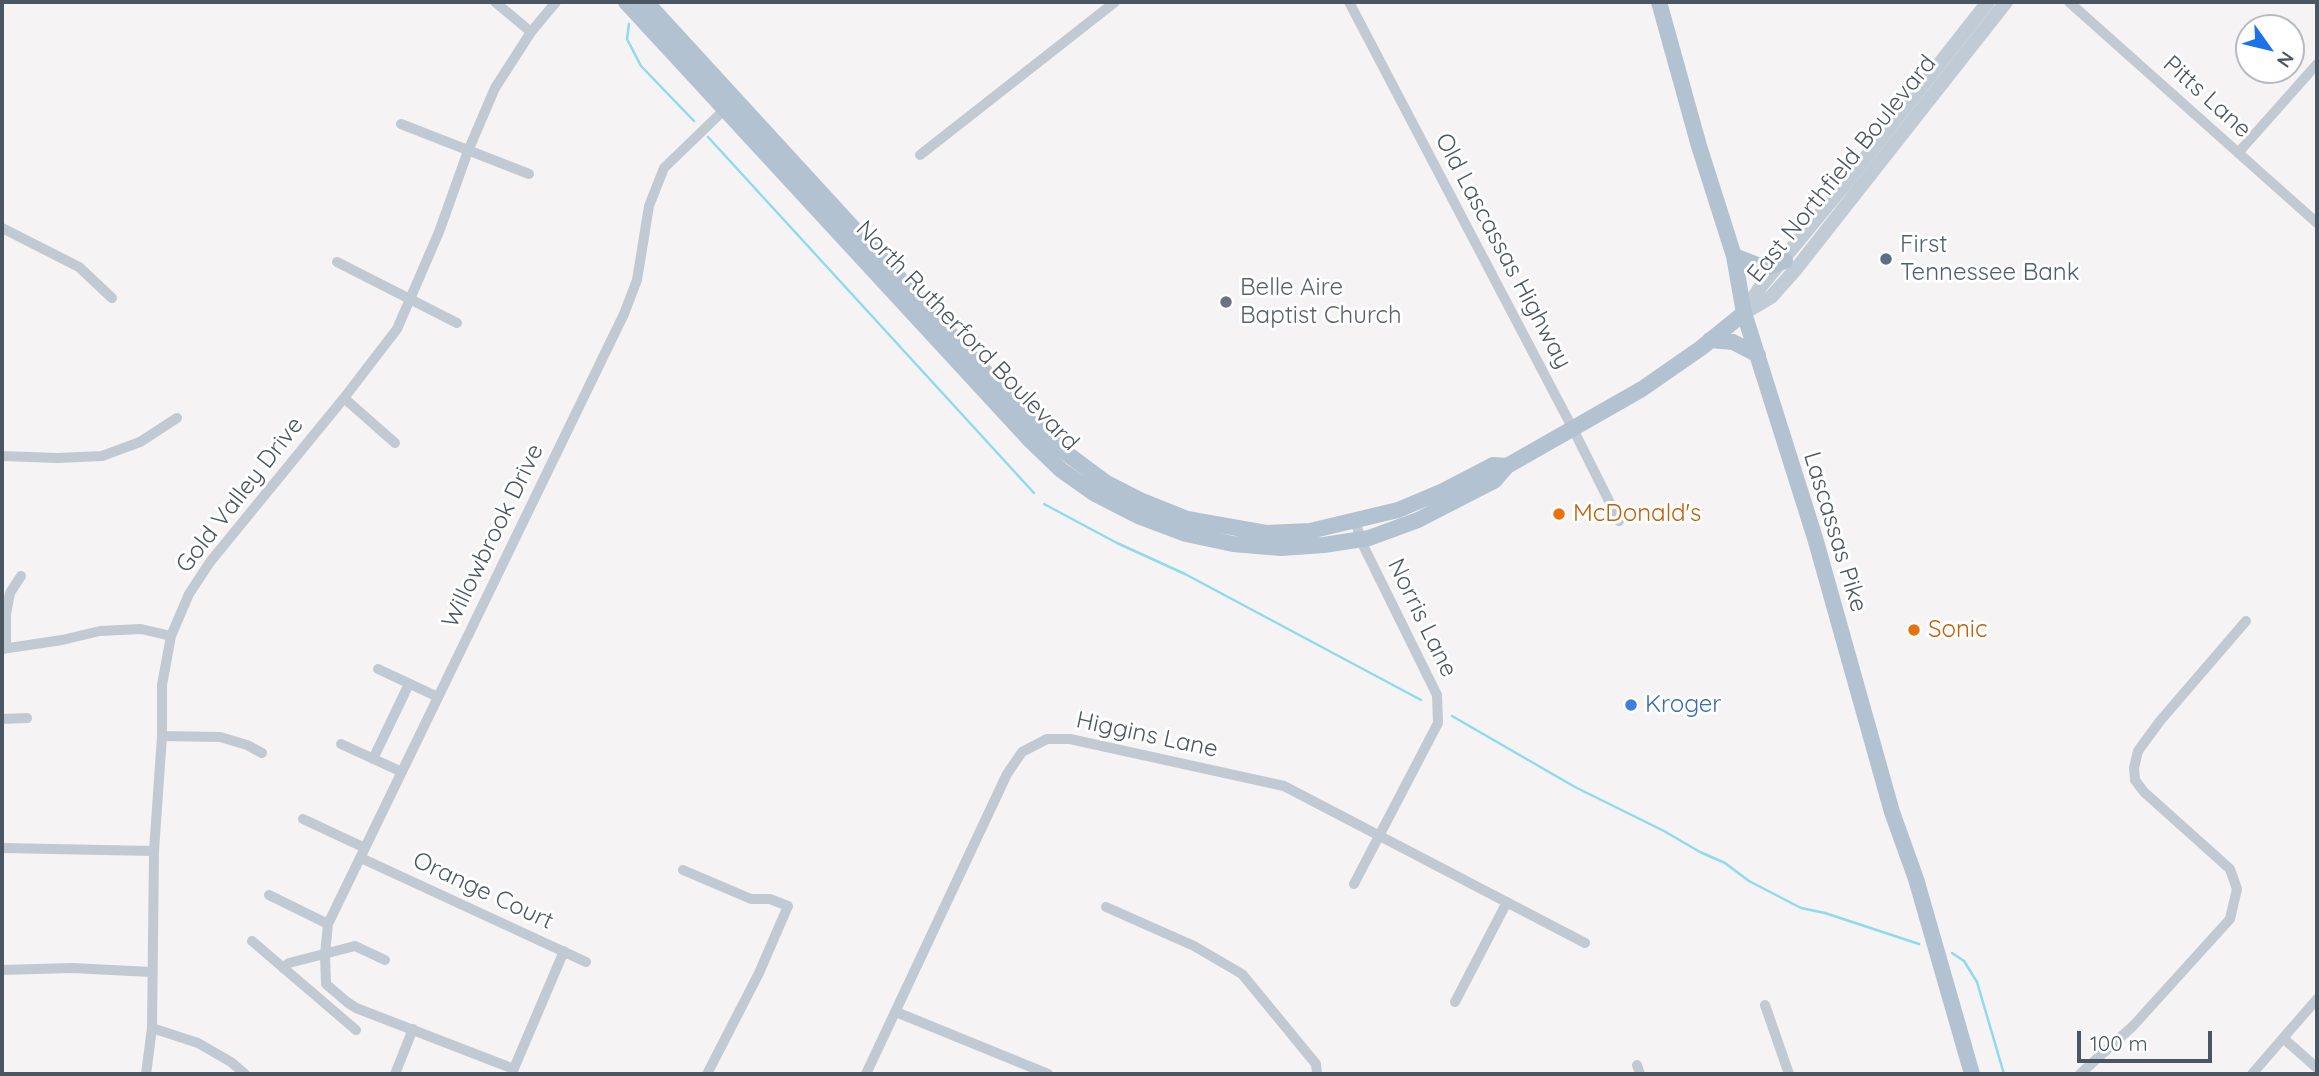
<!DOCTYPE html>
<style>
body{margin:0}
#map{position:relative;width:2319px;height:1076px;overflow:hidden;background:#f5f3f3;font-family:Quicksand,sans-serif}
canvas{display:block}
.frame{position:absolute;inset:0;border:4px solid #4a5661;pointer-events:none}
.north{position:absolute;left:2235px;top:14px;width:70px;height:70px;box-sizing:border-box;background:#fff;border:2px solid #b7bbc0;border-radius:50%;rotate:124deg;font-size:19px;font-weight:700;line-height:28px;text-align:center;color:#4a5661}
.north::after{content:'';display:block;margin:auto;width:24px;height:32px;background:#1a73e8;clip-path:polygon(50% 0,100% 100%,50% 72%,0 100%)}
.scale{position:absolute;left:2077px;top:1031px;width:135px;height:32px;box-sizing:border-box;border:4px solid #4a5661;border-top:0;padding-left:9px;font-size:21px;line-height:24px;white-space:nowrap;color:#4a5661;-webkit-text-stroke:5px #fff;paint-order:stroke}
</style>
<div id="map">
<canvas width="2319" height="1076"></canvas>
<div class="frame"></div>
<div class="north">N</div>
<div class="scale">100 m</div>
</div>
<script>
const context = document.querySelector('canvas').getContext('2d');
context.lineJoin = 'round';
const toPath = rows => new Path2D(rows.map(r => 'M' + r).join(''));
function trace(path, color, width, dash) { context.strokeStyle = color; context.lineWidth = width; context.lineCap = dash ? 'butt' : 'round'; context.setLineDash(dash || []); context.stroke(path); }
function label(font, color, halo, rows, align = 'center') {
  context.font = font + ' Quicksand,sans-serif'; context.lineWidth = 6; context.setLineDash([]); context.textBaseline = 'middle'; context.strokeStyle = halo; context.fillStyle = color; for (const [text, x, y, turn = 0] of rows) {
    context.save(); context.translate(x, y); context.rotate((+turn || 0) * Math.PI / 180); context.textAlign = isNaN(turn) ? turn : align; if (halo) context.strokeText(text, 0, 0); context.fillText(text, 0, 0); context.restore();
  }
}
trace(toPath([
 [629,24,627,39,641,66,694,121],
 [708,137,1034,493],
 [1044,504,1117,543,1185,574,1421,700],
 [1452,716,1575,787,1664,831,1700,852,1725,863,1749,881,1801,908,1825,913,1919,944],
 [1952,953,1964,961,1977,982,2004,1074]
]), '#90daee', 2.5);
trace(toPath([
 [495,2,531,32],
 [1349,2,1573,429,1619,521],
 [2069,2,2317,223],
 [401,124,529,174],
 [2238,153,2317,64],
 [920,155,1115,2],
 [2,228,79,267,112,298],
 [337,262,457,323],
 [344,398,395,443],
 [2,456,57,458,102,456,140,442,177,418],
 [6,648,6,614,10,593,21,576],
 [2,649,62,640,100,631,141,629,171,636],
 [378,669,438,697],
 [2,719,27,718],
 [162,736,220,737,247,745,262,753],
 [341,744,402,772],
 [373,759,409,684],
 [303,819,365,848],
 [2,848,154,851],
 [361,858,586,962],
 [683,870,751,899,770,899,788,906,759,973,707,1074],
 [1354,884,1438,723,1437,695,1360,539,1356,522],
 [269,895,328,924],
 [1106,907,1194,946,1242,974,1316,1064,1317,1074],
 [252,941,356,1030],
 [283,968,289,963,355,946,385,960],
 [2,970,72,968,151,972],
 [1455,1002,1507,902],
 [1765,1005,1789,1074],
 [896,1012,1048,1074],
 [152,1028,198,1043,231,1062,245,1074],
 [2283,1038,2317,1068],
 [1637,1065,1640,1074],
 [514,1069,356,1008,347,1002,326,984,325,954,328,924,624,314,637,280,649,206,664,168,724,110],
 [512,1073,564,951],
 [146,1074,152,1028,154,851,162,736,162,685,171,636,189,594,210,562,344,398,397,329,439,232,468,151,495,88,531,32,556,2],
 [395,1074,413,1029],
 [866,1074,1007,774,1022,752,1047,739,1070,739,1284,786,1585,943],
 [2080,1074,2133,1026,2230,919,2237,889,2230,869,2144,792,2135,780,2134,768,2138,751,2160,721,2246,621],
 [2252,1074,2317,999]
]), '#c1cad2', 10);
trace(toPath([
 [1747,308,1761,286,1845,184,1988,2],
 [1744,313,1771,297,1796,269,2006,2]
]), '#c1cbd6', 14);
trace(toPath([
 [626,2,1030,440,1061,470,1095,494,1138,516,1186,534,1233,544,1281,548,1324,545,1369,538,1418,520,1494,481,1507,466,1642,389,1701,348,1744,313],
 [646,2,1031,422,1070,456,1105,482,1142,501,1187,519,1266,533,1310,531,1398,510,1443,491,1493,465,1507,466],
 [1659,2,1699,146,1734,256,1744,313,1815,538,1892,812,1916,879,1972,1074],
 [1734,256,1765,268,1785,261],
 [1710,340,1733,342,1758,355]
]), '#b3c2d1', 16);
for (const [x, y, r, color] of [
 [1886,259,7,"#5c6f8a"],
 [1226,302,7,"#6b7280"],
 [1559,514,7,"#e8710a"],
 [1914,630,7,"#e8710a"],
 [1631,705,7,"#3f7fe0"]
]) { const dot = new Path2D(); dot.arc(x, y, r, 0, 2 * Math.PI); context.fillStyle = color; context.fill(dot); trace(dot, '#fff', 2.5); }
label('24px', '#4a5661', '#fff', [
 ["Pitts Lane",2207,97,42],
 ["East Northfield Boulevard",1842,169,-51],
 ["Old Lascassas Highway",1503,251,62],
 ["North Rutherford Boulevard",967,336,46],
 ["Gold Valley Drive",240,495,-52],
 ["Lascassas Pike",1835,532,73],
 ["Willowbrook Drive",493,536,-64],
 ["Norris Lane",1422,618,64],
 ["Higgins Lane",1147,735,12],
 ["Orange Court",483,891,25]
]);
label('24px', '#4e5e75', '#fff', [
 ["First",1900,245],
 ["Tennessee Bank",1900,273]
], 'left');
label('24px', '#5b616d', '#fff', [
 ["Belle Aire",1240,288],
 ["Baptist Church",1240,316]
], 'left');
label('24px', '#c56008', '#fff', [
 ["McDonald's",1573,514],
 ["Sonic",1928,630]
], 'left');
label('24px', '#366cbe', '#fff', [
 ["Kroger",1645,705]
], 'left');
</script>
